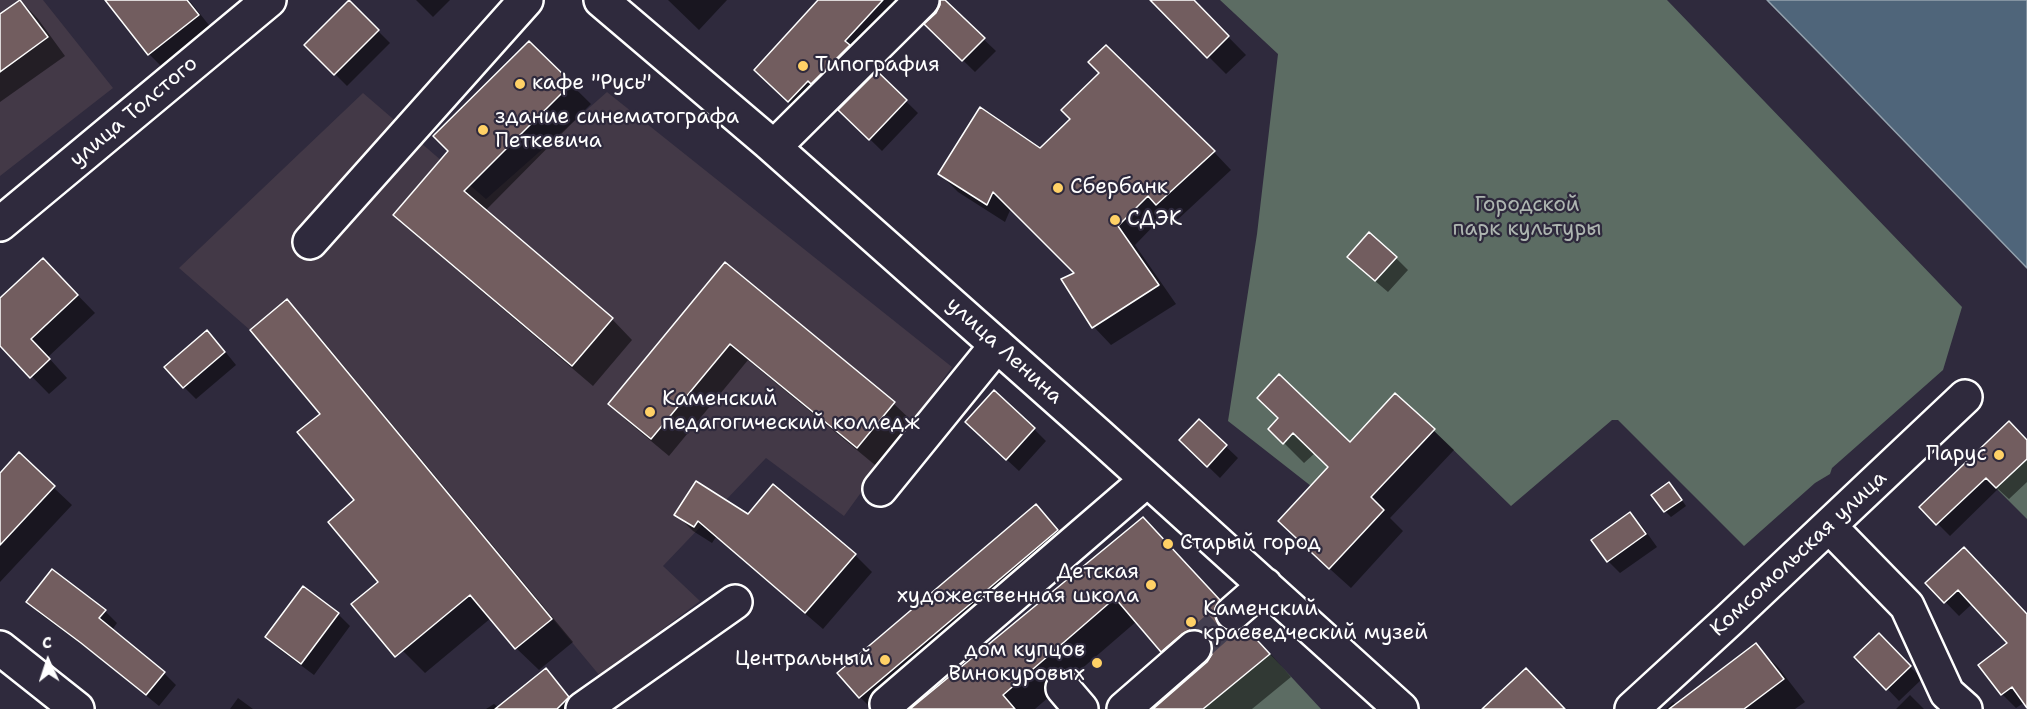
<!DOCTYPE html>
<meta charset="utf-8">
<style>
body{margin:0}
#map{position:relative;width:2027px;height:709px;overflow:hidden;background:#2f2a3d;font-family:"Shantell Sans",sans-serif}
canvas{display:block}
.north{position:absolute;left:18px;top:631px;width:60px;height:60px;-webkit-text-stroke:4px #2f2a3d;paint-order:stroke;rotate:357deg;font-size:16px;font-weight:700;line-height:24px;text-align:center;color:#fff}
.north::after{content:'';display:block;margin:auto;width:21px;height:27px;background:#fff;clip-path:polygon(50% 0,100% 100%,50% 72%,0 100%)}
</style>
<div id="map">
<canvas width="2027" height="709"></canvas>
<div class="north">С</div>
</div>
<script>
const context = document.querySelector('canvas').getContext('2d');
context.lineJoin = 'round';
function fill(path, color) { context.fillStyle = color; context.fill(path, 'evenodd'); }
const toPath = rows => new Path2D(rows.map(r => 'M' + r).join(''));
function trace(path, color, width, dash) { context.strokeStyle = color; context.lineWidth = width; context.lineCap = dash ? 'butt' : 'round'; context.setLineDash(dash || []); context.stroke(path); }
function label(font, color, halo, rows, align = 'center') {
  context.font = font + ' "Shantell Sans",sans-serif'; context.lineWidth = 4.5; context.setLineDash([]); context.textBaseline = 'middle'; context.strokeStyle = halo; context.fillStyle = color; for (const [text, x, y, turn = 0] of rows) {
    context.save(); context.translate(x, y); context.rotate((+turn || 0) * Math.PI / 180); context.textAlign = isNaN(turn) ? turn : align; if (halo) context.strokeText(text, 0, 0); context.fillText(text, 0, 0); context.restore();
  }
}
fill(toPath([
 [0,0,43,0,113,88,0,176],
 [607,92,952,367,844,516,766,458,663,566,700,601,600,676,287,300,250,330,179,268,363,93,486,199]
]), '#433947');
fill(toPath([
 [1220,0,1667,0,1962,307,1943,370,1832,468,1830,474,1815,483,1744,546,1618,420,1612,420,1511,506,1395,393,1311,486,1228,421,1257,234,1278,54],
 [2027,459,2027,519,1996,488],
 [1270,654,1321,709,1203,709]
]), '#5c6c63');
const water = toPath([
 [1767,0,2027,0,2027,268,1823,57,1767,0]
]);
fill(water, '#4f657a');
trace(water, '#95a3af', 1.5);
fill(toPath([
 [124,0,189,0,216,34,167,72,149,54],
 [416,0,450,0,433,17],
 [668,0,727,0,699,30],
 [820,0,921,0,811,123,778,92],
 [942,0,996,51,975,72,926,24,936,14,941,6],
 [1152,0,1192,0,1246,55,1226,74],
 [21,1,38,19,65,56,0,102,0,16],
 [349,2,390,43,347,86,306,45],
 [529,43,591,104,485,211,612,319,632,340,593,386,416,235,396,215,450,151],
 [877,73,918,113,882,151,840,110],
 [1040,150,1214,152,1231,170,1175,222,1166,213,1135,245,1176,304,1111,345,1094,327,1063,280,1077,274,1011,208,1005,222,958,192,940,174],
 [1396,258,1408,270,1388,292,1361,269],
 [725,264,894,404,912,421,875,465,748,360,669,456,627,421,610,404],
 [61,278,95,313,48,357,67,378,49,394,0,344,0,300],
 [287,301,309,324,573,642,539,670,516,648,491,618,425,673,402,650,356,500,322,414],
 [219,344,236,365,196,399,184,387],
 [1279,419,1350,444,1433,430,1454,450,1390,518,1403,531,1351,588,1300,542,1330,467,1315,453,1304,463,1270,429],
 [1199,421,1238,458,1220,478,1193,452],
 [1034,429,1046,441,1019,471,979,434],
 [2027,441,2027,482,2009,499,1998,489,1950,536,1921,507],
 [19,455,72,505,0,582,0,475],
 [1675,490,1686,506,1671,517,1665,511],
 [1036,506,1075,548,872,709,860,697],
 [676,514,748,516,855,555,872,572,823,629,716,537,712,543,693,531],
 [1630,514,1642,526,1657,547,1620,573,1608,561],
 [1143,519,1241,623,1235,634,1268,651,1291,677,1252,709,1155,709,1207,663,1213,652,1204,656,1185,673,1137,621,1035,709,913,709],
 [1964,549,2027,616,2027,705,2025,702,2016,708,2002,694,1980,665,2009,643,1972,604,1959,616,1927,583],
 [28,602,105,611,117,623,112,630,164,673,176,685,159,706,95,654,40,614],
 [338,614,350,626,314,675,279,649,267,637],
 [1879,635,1922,679,1899,701,1857,657],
 [1755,645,1778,667,1805,702,1795,709,1666,709,1673,702,1677,705],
 [546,670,580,709,486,709,494,704,499,708],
 [1910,695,1924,709,1896,709],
 [238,698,253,709,230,709]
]), '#0007');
const building = toPath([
 [20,0,48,37,0,72,0,14,20,0],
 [105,0,187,0,199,15,148,55,105,0],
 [349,0,379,30,334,75,304,45,349,0],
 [818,0,883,0,845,41,850,45,811,84,808,81,788,102,754,70,818,0],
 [940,0,945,0,985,38,962,61,924,24,936,13,940,5,940,0],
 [1150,0,1194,0,1229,36,1207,58,1150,0],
 [529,41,572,83,464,191,613,318,572,366,393,215,448,151,433,136,529,41],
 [1106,45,1215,151,1156,205,1148,196,1118,226,1159,285,1092,328,1061,279,1074,273,993,192,987,205,938,174,980,107,1040,148,1070,119,1061,110,1099,73,1088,62,1106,45],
 [877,71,907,100,869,140,838,110,877,71],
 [1369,232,1397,257,1375,281,1347,257,1369,232],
 [43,258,78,295,31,339,50,359,30,378,0,346,0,298,43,258],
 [725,262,895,402,857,448,730,344,651,439,608,404,725,262],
 [287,299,552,619,515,649,470,595,395,657,351,604,378,582,328,522,354,500,297,432,320,414,250,330,287,299],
 [207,330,225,352,183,388,164,367,207,330],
 [1279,374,1350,442,1395,393,1435,429,1371,497,1384,510,1329,569,1278,521,1328,467,1293,433,1283,444,1268,429,1278,418,1257,398,1279,374],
 [994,390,1035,428,1006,460,965,422,994,390],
 [1199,419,1227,445,1207,467,1179,440,1199,419],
 [2009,421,2027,440,2027,459,1996,488,1986,478,1936,525,1919,507,2009,421],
 [19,452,55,486,0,545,0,473,19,452],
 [696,481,748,514,773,484,856,554,805,613,698,521,694,527,674,515,696,481],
 [1669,482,1682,500,1664,512,1651,495,1669,482],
 [1036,504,1058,530,859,698,837,673,1036,504],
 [1630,512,1646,534,1607,562,1591,540,1630,512],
 [1143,517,1220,600,1215,608,1215,616,1219,626,1228,631,1236,631,1245,627,1270,654,1203,709,1153,709,1207,662,1212,654,1212,645,1208,636,1201,631,1190,630,1182,634,1161,652,1115,598,1003,695,1015,709,910,709,1143,517],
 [1964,547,2027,614,2027,708,2012,687,2001,695,1978,665,2007,643,1958,590,1944,603,1925,583,1964,547],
 [52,569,106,610,99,618,165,672,146,695,81,643,26,602,52,569],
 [303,586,339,613,301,664,265,637,303,586],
 [1879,633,1911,666,1886,690,1854,657,1879,633],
 [1756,643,1784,679,1744,709,1669,709,1756,643],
 [546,668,569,697,557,709,495,709,546,668],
 [1526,668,1565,709,1482,709,1526,668]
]);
fill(building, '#725d5f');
trace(building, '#fff', 1.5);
trace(toPath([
 [1194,648,1233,613]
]), '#443f50', 33, [33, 16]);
const minor = toPath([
 [601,0,768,142,1097,434,1401,709],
 [774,147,922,0],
 [0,224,269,0],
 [310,242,526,0],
 [880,489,997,345],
 [1829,526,1907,606,1947,693,1965,709],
 [1233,613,1265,585],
 [0,648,77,709],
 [1063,688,1081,709],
 [887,704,1147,480],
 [583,709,735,602],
 [1124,709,1194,648],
 [1632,709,1729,620,1965,397]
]);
trace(minor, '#fff', 38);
trace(minor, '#2f2a3d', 33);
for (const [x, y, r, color] of [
 [803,66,6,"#ffd166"],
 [520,84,6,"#ffd166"],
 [483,130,6,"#ffd166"],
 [1058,188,6,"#ffd166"],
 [1115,220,6,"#ffd166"],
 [650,412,6,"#ffd166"],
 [1999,455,6,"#ffd166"],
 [1168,544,6,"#ffd166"],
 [1151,585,6,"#ffd166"],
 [1191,622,6,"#ffd166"],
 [885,660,6,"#ffd166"],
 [1097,663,6,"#ffd166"]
]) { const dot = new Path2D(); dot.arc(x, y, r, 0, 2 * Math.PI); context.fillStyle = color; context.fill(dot); trace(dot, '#2f2a3d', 2); }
label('21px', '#fff', '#2f2a3d', [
 ["Типография",815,66],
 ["кафе \"Русь\"",532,84],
 ["здание синематографа",495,118],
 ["Петкевича",495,142],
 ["Сбербанк",1070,188],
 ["СДЭК",1127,220],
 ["Каменский",662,400],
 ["педагогический колледж",662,424],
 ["Парус",1987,455,"right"],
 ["Старый город",1180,544],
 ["Детская",1139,573,"right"],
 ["художественная школа",1139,597,"right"],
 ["Каменский",1203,610],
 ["краеведческий музей",1203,634],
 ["дом купцов",1085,651,"right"],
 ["Винокуровых",1085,675,"right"],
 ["Центральный",873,660,"right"]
], 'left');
label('21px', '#fff', '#2f2a3d', [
 ["улица Толстого",134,112,-40],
 ["улица Ленина",1004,351,42],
 ["Комсомольская улица",1799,554,-43]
]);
label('21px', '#aeb6b1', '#2f2a3d', [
 ["Городской",1527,206],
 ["парк культуры",1527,230]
]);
</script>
